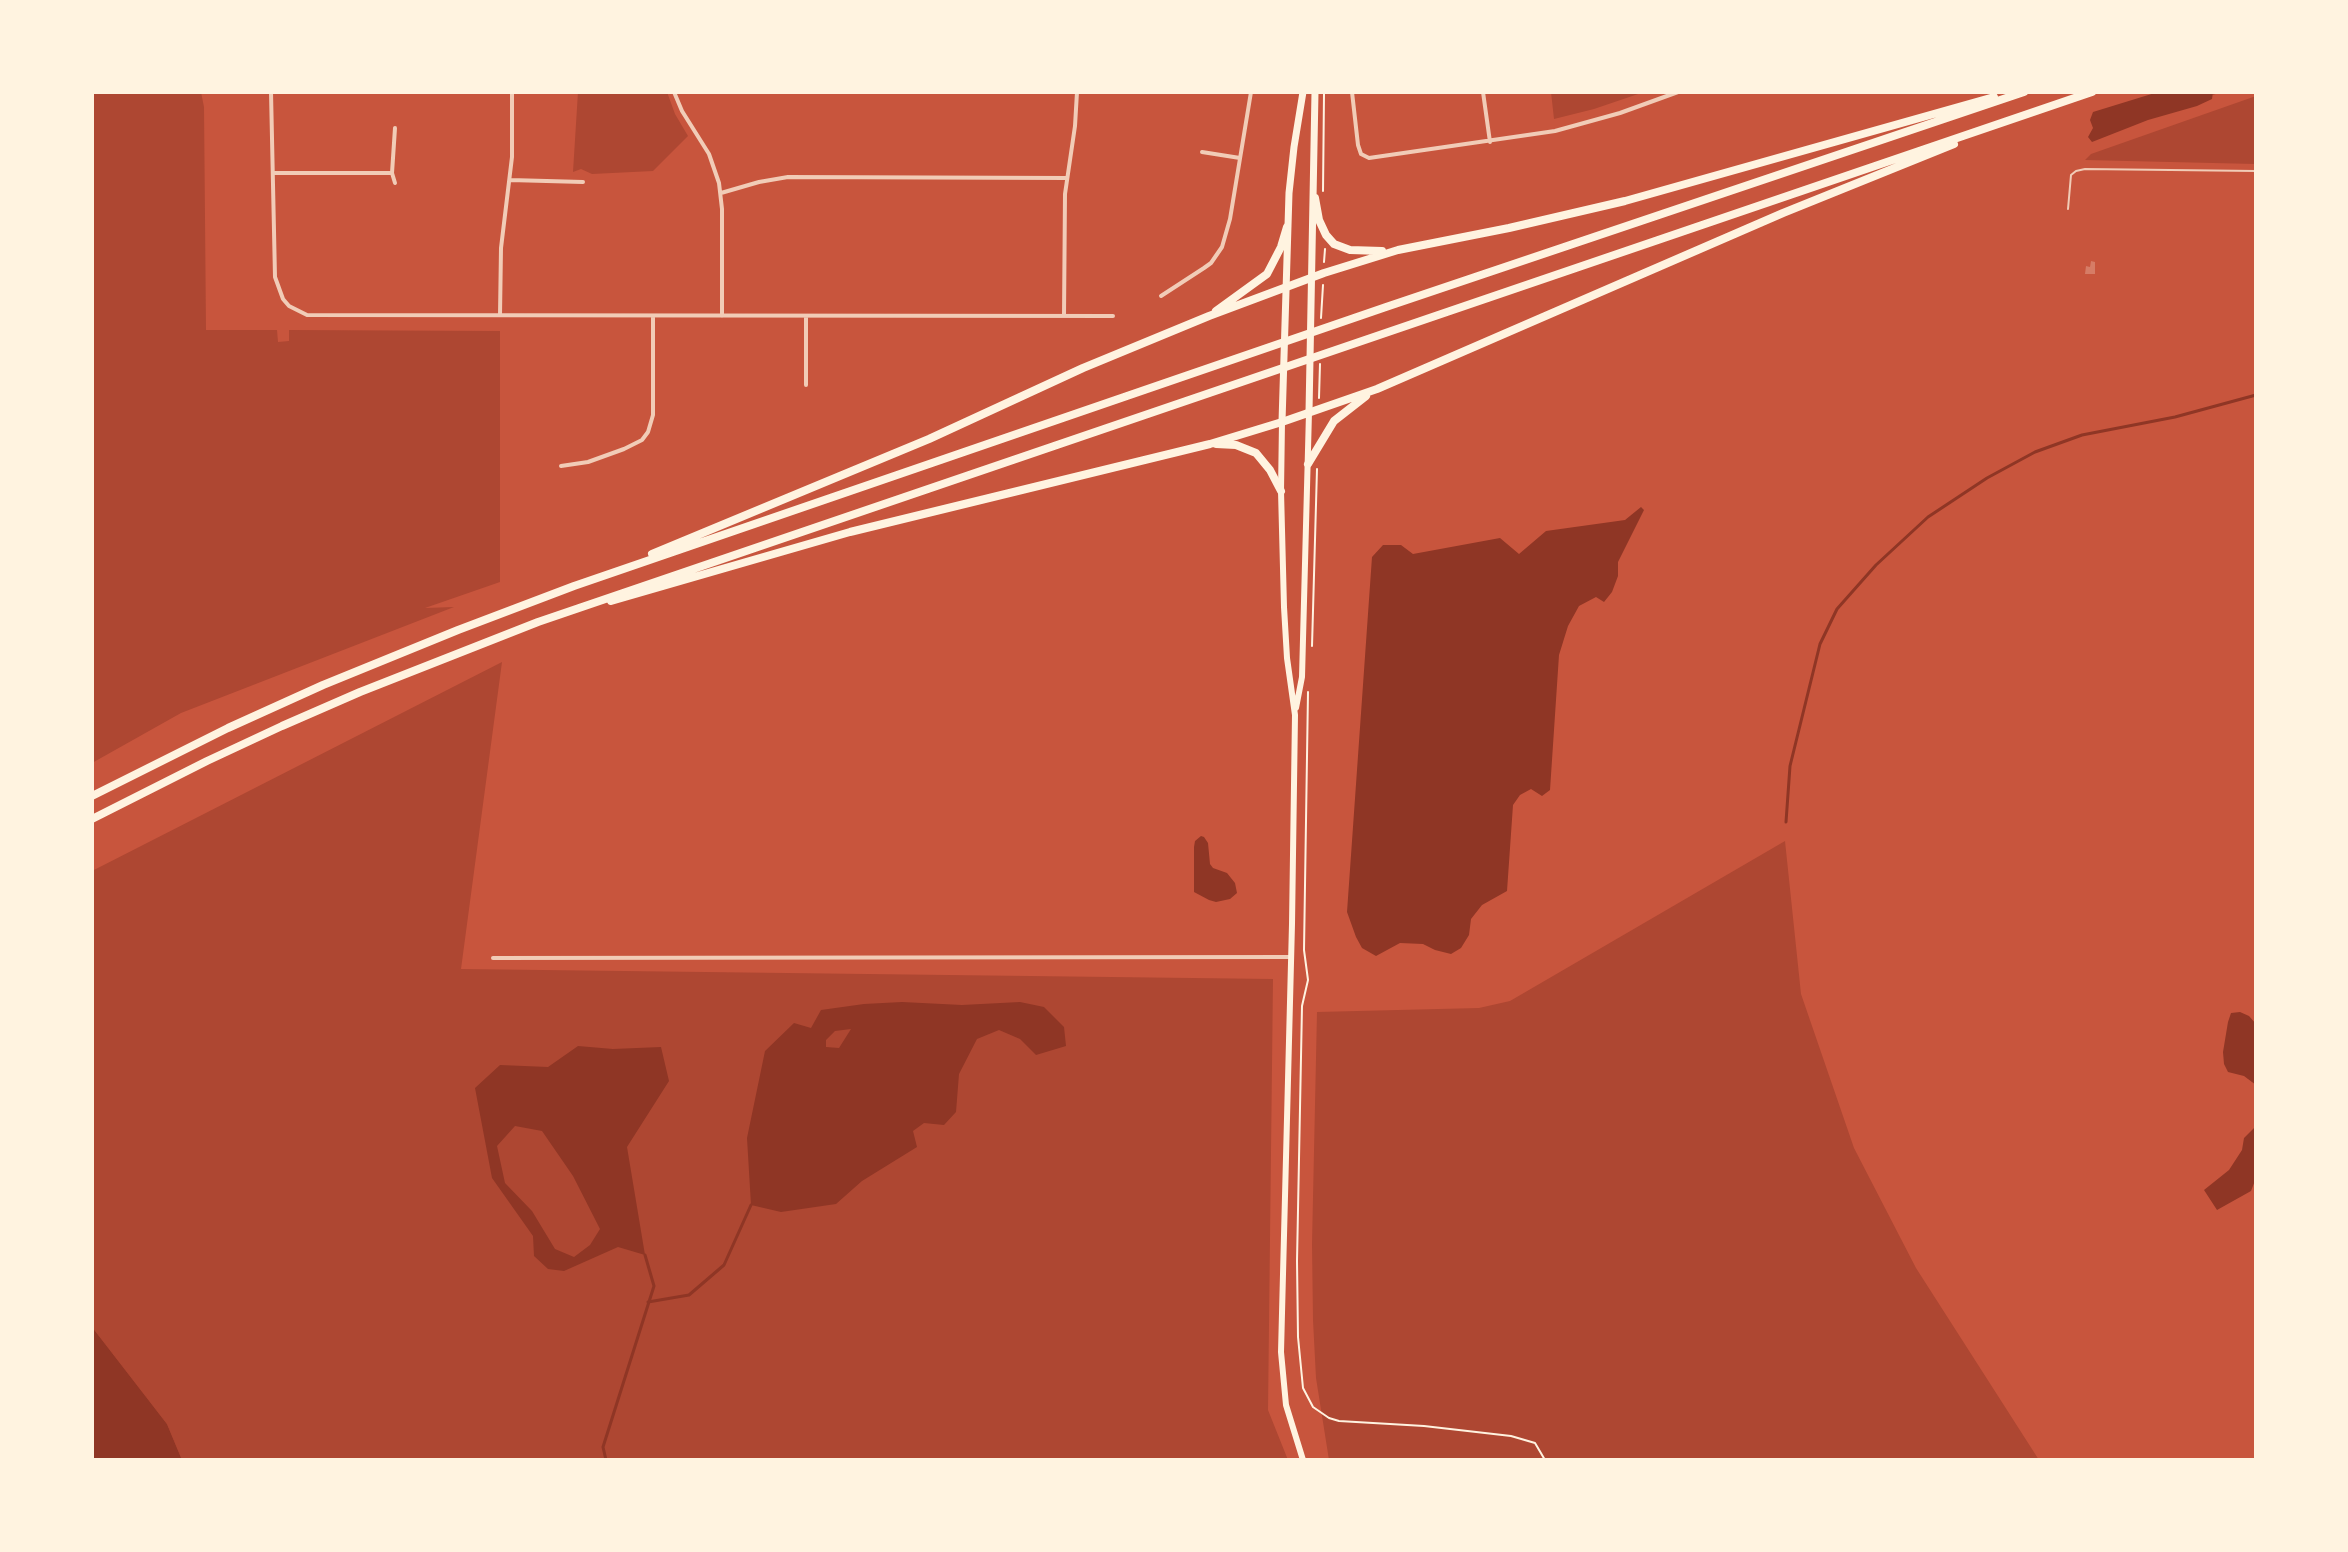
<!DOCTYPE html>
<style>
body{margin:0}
#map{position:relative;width:2348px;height:1552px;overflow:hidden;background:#c8553d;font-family:"PT Sans",sans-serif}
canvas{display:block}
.frame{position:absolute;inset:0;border:94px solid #fff3e0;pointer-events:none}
</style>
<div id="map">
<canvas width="2348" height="1552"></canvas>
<div class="frame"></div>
</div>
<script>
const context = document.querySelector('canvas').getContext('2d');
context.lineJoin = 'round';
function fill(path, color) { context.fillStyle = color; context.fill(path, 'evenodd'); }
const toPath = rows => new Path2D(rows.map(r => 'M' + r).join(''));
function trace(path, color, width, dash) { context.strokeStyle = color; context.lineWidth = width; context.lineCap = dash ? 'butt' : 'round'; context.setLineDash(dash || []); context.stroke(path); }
fill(toPath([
 [92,92,201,92,204,107,206,330,277,330,278,342,289,341,289,330,500,331,500,582,425,608,454,607,181,713,92,763],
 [578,92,667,92,675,114,688,136,653,171,592,174,581,169,573,172],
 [1551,92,1644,92,1594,109,1554,119],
 [2256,96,2256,164,2085,160,2091,154],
 [502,662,461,969,1273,979,1268,1410,1288,1460,182,1460,167,1424,92,1327,92,871],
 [1785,841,1801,994,1854,1148,1916,1268,2039,1460,1329,1460,1316,1378,1313,1320,1312,1244,1317,1012,1479,1008,1510,1001]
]), '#ae4732');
fill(toPath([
 [2158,92,2213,92,2212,99,2197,106,2148,120,2092,142,2088,137,2093,128,2090,120,2093,112],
 [1641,507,1644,510,1618,562,1618,576,1612,592,1604,602,1596,597,1579,606,1568,626,1559,655,1550,790,1542,796,1531,789,1520,795,1513,805,1507,891,1482,905,1471,919,1469,935,1461,948,1451,954,1435,950,1423,944,1400,943,1376,956,1362,948,1356,937,1347,912,1372,557,1383,545,1401,545,1413,554,1500,538,1519,554,1546,531,1625,520],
 [1201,836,1204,837,1208,843,1210,864,1213,868,1227,873,1235,883,1237,893,1230,899,1216,902,1209,900,1194,892,1194,847,1195,841],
 [902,1002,962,1005,1020,1002,1044,1007,1064,1027,1066,1046,1036,1055,1020,1039,999,1030,977,1039,959,1074,956,1112,944,1125,924,1123,913,1131,917,1147,862,1181,836,1204,781,1212,751,1205,747,1138,765,1051,794,1023,811,1028,821,1010,864,1004],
 [851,1029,839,1048,826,1047,826,1040,835,1031],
 [2240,1012,2249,1016,2256,1024,2256,1085,2244,1076,2228,1072,2224,1064,2223,1052,2228,1022,2231,1013],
 [578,1046,613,1049,661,1047,669,1081,627,1147,645,1255,618,1247,564,1271,548,1269,534,1256,533,1236,492,1178,475,1088,500,1065,548,1067],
 [515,1126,542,1131,573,1176,600,1229,590,1245,574,1257,555,1249,532,1211,505,1183,497,1146],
 [2256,1126,2256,1178,2251,1191,2217,1210,2204,1190,2229,1170,2242,1150,2244,1138],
 [92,1327,167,1424,182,1460,92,1460]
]), '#8f3625');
trace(toPath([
 [2213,93,2218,92],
 [1786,822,1790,766,1820,644,1837,609,1876,565,1928,517,1987,478,2035,452,2082,435,2175,417,2256,395],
 [648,1302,689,1295,724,1265,751,1205],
 [606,1460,603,1447,654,1286,645,1255]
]), '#8f3625', 3);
fill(toPath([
 [2091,261,2095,262,2095,274,2085,274,2086,266,2090,267]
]), '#d67c66');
trace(toPath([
 [1323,191,1324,94],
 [1324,262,1325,249],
 [1321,318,1323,285],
 [1319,398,1320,364],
 [1312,646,1317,469],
 [1308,692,1304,950,1308,980,1302,1006,1297,1261,1298,1337,1303,1388,1313,1407,1329,1418,1339,1421,1424,1426,1511,1436,1535,1443,1545,1460]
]), '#fff3e0', 2);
trace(toPath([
 [2068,209,2071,175,2076,171,2085,169,2256,171]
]), '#f1ccb7', 2);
trace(toPath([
 [271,92,275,277,283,299,289,306,307,315,1113,316],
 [674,92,682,111,709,154,719,183,722,209,722,316],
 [1352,92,1358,145,1361,154,1369,158,1555,131,1620,113,1678,92],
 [1483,92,1490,142],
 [1202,152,1240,158],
 [274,173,392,173,395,128],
 [392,173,395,183],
 [510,180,583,182],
 [721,193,759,182,788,177,1067,178],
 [1161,296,1204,268,1211,263,1222,247,1230,219,1251,92],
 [500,315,501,248,512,157,512,92],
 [1064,316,1065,194,1075,126,1077,92],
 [806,385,806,316],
 [561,466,588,462,624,449,642,440,648,432,653,415,653,316],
 [493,958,1291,957]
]), '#f1ccb7', 4);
trace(toPath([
 [1282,422,1281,491,1284,607,1287,658,1295,715,1292,924,1281,1352,1286,1405,1303,1460],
 [1296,708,1302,677,1309,412]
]), '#fff3e0', 6);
trace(toPath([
 [1309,412,1315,92],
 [1282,422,1289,193,1294,147,1303,92]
]), '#fff3e0', 7);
trace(toPath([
 [1315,198,1319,220,1326,235,1334,244,1350,250,1382,251],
 [1216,311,1267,274,1281,247,1287,227],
 [1216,444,1236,445,1256,453,1270,470,1281,491],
 [1308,464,1334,421,1366,396],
 [652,554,929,439,1083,368,1209,316,1324,273,1398,250,1509,228,1625,201,1994,97],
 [611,601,850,532,1210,444,1282,422,1377,389,1783,213,1954,144],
 [92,796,228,728,323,685,458,630,574,586,1386,307,2024,92],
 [92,819,207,761,282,726,360,692,538,622,2092,92]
]), '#fff3e0', 8);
</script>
